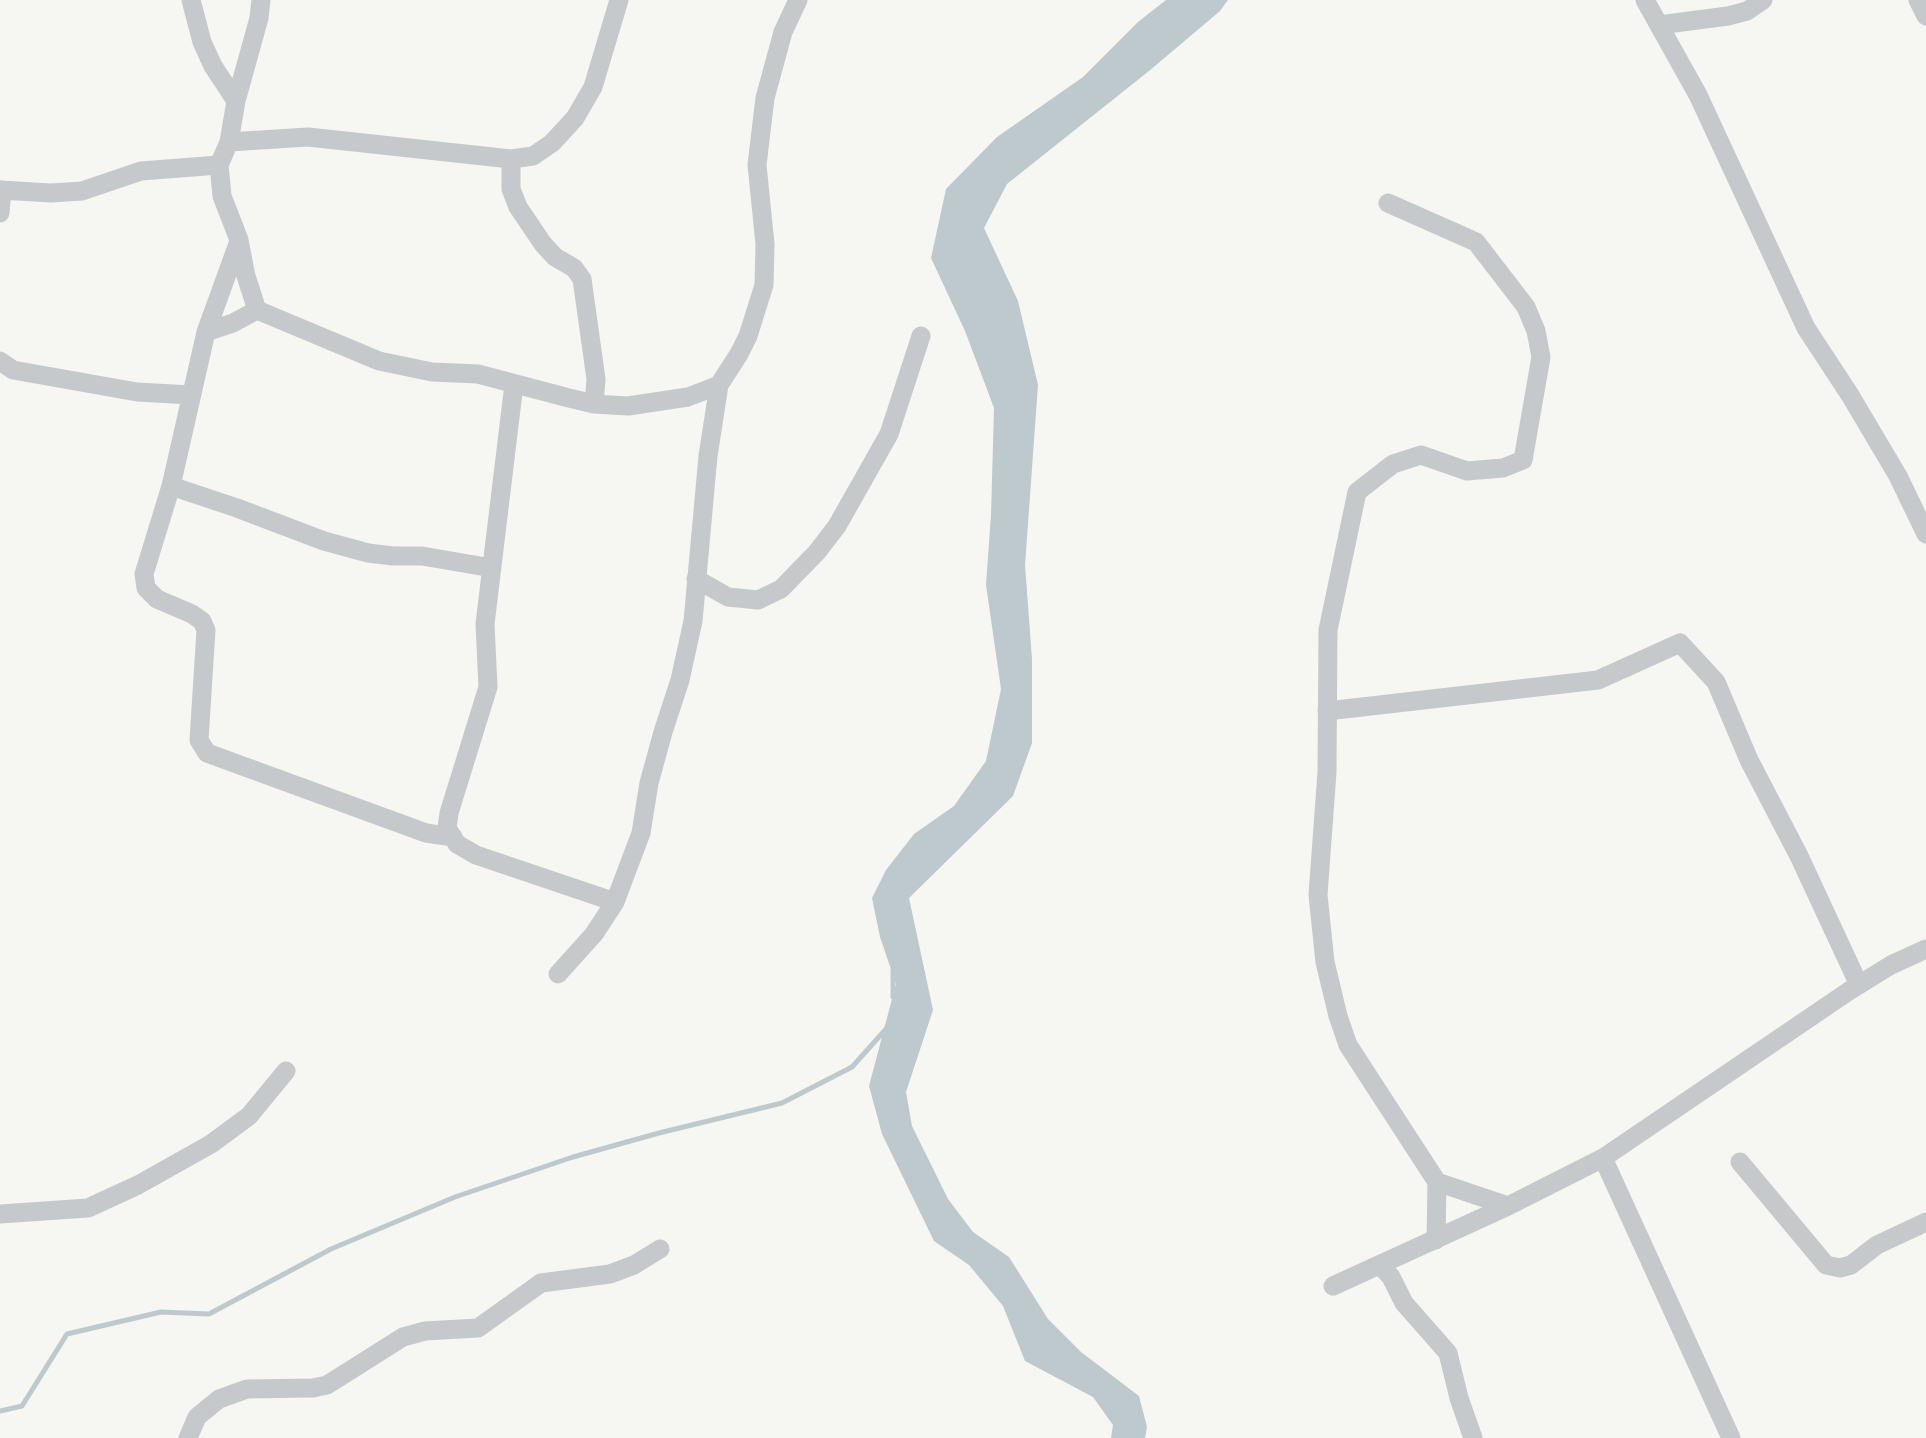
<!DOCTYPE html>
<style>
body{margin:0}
canvas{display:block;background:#f6f6f2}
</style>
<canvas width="1926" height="1438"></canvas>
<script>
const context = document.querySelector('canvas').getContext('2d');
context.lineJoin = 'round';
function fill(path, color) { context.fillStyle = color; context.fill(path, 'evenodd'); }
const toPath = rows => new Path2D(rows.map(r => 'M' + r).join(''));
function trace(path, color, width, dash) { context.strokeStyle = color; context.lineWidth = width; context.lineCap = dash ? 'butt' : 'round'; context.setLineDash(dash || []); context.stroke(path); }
fill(toPath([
 [1166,0,1228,0,1220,11,1149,71,1007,184,984,228,1018,301,1038,385,1025,565,1032,659,1032,743,1013,796,909,898,933,1010,906,1092,912,1126,948,1199,973,1232,1009,1257,1048,1319,1081,1352,1139,1396,1147,1427,1145,1438,1111,1438,1113,1425,1093,1397,1025,1361,1003,1306,969,1265,934,1241,882,1134,869,1086,896,984,880,937,872,898,886,870,914,834,954,806,986,761,1001,689,986,585,991,515,994,408,965,331,931,258,946,189,997,137,1083,77,1138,22]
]), '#bec9ce');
trace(toPath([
 [893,969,893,997],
 [0,1411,22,1406,67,1334,161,1312,209,1314,331,1249,455,1197,573,1157,659,1133,782,1103,852,1067,887,1028]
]), '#bec9ce', 5);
trace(toPath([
 [191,0,202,42,213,66,236,101],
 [261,0,259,18,236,101,229,142,219,165,222,196,239,240,246,276,257,310,379,361,432,372,478,374,569,398,594,404,628,406,688,397,719,385,739,354,748,336,764,285,765,244,757,165,765,98,783,32,798,0],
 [1645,0,1698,95,1806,328,1850,395,1898,476,1926,534],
 [1918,0,1926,16],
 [1659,25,1728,16,1747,11,1763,0],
 [229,142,308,137,511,159,533,156,552,143,575,118,593,87,619,0],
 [511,159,511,189,518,207,543,244,555,257,574,268,582,279,596,379,594,404],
 [0,190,51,193,82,191,141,171,219,165],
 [1388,203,1476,242,1526,307,1536,331,1541,357,1523,460,1503,468,1467,471,1421,455,1393,464,1357,492,1328,630,1327,772,1318,895,1325,962,1338,1016,1348,1045,1437,1182,1436,1240],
 [0,213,2,190],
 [239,241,206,332,171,486,144,574,146,588,157,599,192,614,202,621,206,630,199,740,207,753,426,833,453,837],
 [206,332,233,323,257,310],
 [0,361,13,370,137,392,191,395],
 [514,384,485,624,488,687,449,813,447,828,457,844,476,855,615,902],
 [171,486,237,508,324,541,368,553,393,556,422,556,492,568],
 [696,579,728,597,758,600,781,589,817,552,837,526,889,434,921,336],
 [1327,711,1598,680,1680,643,1716,682,1749,760,1799,856,1859,985],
 [558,974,594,934,615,902,641,833,649,783,663,732,680,680,693,621,708,456,719,385],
 [1603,1158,1731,1438],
 [1740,1162,1826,1265,1840,1268,1851,1265,1877,1245,1926,1222],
 [1437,1182,1508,1206],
 [0,1214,88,1208,138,1185,211,1144,249,1116,286,1071],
 [1380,1265,1391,1277,1404,1303,1448,1353,1459,1398,1473,1438],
 [1333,1286,1508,1206,1603,1158,1849,991,1891,965,1926,949],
 [188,1438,197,1417,219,1399,247,1389,313,1388,327,1385,403,1337,425,1331,478,1328,541,1283,610,1274,634,1265,660,1249]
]), '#c6c9cc', 19);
</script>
